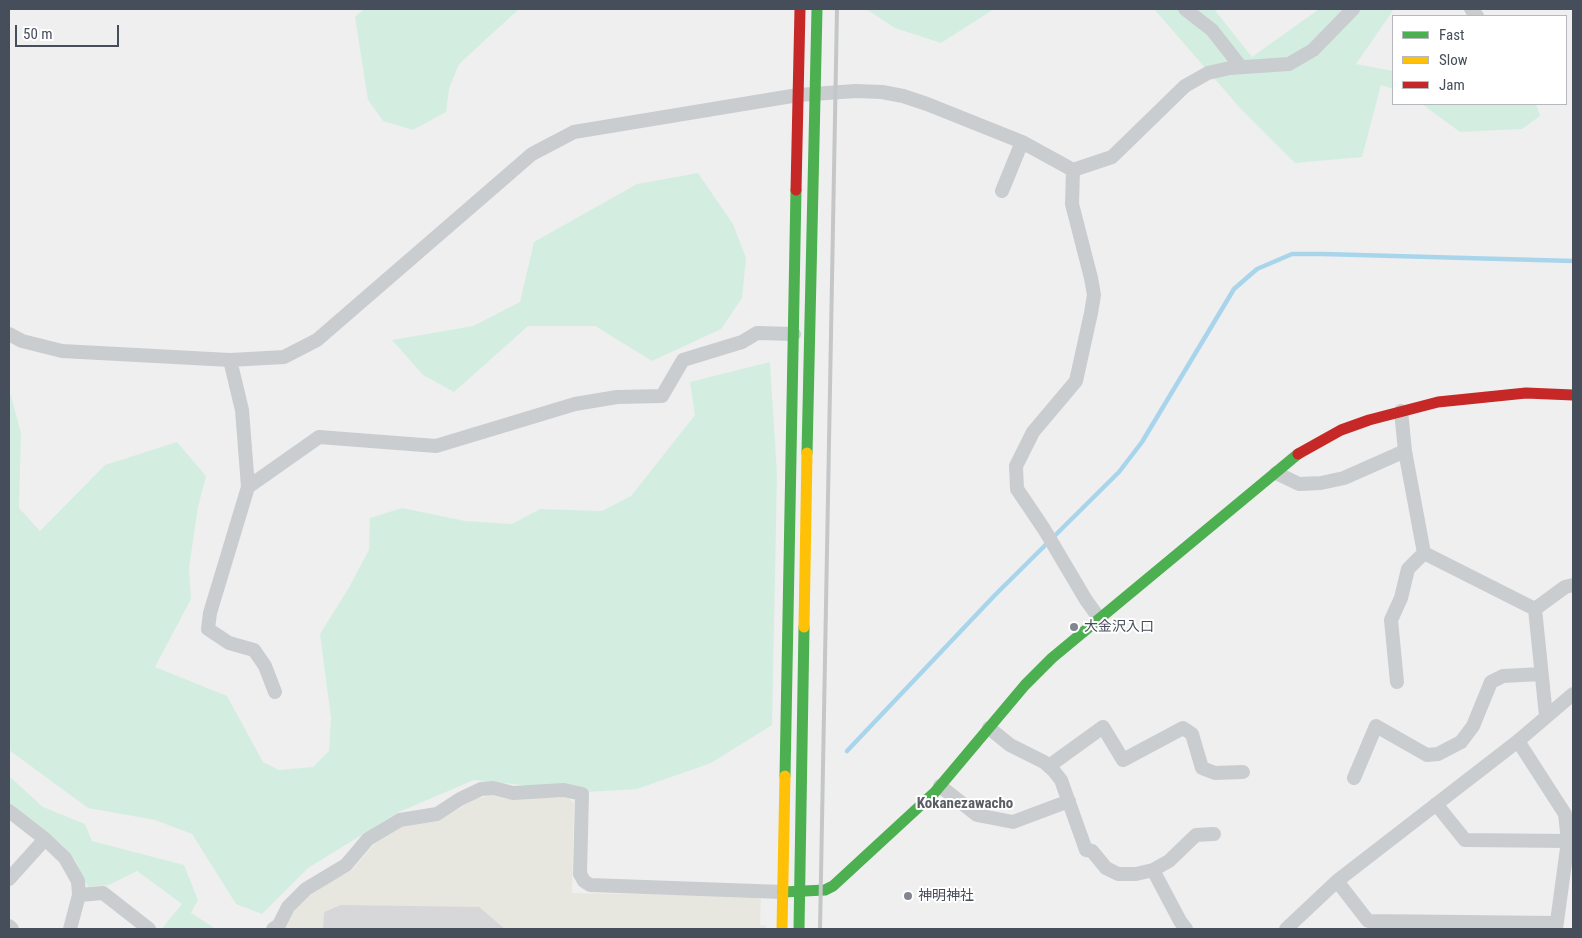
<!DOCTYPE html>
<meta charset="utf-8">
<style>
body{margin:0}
#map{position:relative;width:1582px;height:938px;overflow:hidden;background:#efefef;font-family:"Roboto Condensed",sans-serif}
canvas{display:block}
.frame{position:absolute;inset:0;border:10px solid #464e5b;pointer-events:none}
.legend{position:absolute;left:1392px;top:15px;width:175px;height:90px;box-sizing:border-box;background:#fff;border:1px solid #b5b8bd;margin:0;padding:6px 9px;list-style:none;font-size:15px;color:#464e5b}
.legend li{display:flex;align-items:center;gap:10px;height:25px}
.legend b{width:25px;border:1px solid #b5b8bd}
.scale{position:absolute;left:15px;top:25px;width:104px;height:22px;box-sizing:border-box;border:2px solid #464e5b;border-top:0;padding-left:6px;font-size:15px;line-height:18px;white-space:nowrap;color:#464e5b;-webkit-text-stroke:4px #fff;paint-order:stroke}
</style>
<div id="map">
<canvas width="1582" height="938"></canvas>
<div class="frame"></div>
<ul class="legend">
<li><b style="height:6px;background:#4caf50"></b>Fast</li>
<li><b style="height:6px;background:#ffc107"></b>Slow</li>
<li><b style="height:6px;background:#c62828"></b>Jam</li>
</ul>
<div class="scale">50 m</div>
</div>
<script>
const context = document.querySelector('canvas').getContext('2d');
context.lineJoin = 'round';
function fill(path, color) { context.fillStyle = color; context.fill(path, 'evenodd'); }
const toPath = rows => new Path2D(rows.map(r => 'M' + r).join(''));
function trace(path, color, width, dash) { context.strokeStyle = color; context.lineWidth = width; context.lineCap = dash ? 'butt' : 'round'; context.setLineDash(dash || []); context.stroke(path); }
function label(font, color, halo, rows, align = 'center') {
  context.font = font + ' "Roboto Condensed","Noto Sans JP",sans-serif'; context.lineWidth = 4; context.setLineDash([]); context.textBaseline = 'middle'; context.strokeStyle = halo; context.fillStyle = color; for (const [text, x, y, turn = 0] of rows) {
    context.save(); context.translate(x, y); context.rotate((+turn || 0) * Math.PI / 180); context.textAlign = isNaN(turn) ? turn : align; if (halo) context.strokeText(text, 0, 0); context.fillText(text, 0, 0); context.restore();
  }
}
fill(toPath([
 [490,795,506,799,568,797,574,803,572,893,761,896,760,925,766,926,766,929,285,929,295,908,314,891,352,870,375,843,401,827,438,821,475,799]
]), '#e8e7df');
fill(toPath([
 [364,9,519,9,459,64,449,89,446,112,413,130,383,121,368,100,355,17],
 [866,9,992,9,991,11,941,43,895,28],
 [1154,9,1214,9,1252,57,1319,9,1394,9,1356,64,1393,71,1393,89,1381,85,1362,157,1295,163,1240,108],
 [1422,104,1536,104,1540,116,1522,129,1460,132],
 [698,173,733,224,746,258,742,298,721,329,652,361,595,326,528,326,454,392,423,375,392,340,473,326,520,302,534,242,637,184],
 [770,362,777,475,772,725,711,763,637,789,587,792,474,780,399,812,308,868,262,914,236,904,192,834,155,820,88,808,9,750,9,395,11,396,21,433,19,508,40,531,105,465,177,442,206,476,198,507,189,568,191,599,155,667,227,696,263,762,279,770,313,767,329,751,331,718,320,634,348,589,369,550,370,518,402,508,465,521,512,524,540,509,602,511,631,496,695,415,690,382],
 [9,776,43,807,85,824,92,841,184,865,198,900,191,913,216,929,166,929,163,927,182,904,137,871,109,885,88,887,75,860,62,845,9,804]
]), '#d3eee1');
trace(toPath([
 [847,751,995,595,1119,472,1142,442,1234,289,1257,269,1292,254,1323,254,1573,261]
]), '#a8d5ec', 4.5);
fill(toPath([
 [341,905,479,907,505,929,323,929,324,912]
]), '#d7d7d9');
trace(toPath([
 [1185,9,1212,30,1241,67],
 [1471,9,1477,16],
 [1073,170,1072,204,1091,278,1094,295,1091,313,1076,381,1033,432,1016,466,1017,489,1044,529,1086,600,1099,618],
 [1002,191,1022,142],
 [9,334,22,341,62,351,230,360,284,357,317,340,532,154,574,132,798,95,856,91,882,92,903,96,927,104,1022,142,1073,170,1112,157,1185,86,1208,73,1230,68,1289,64,1313,50,1353,9],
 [230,360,242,410,248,487,210,613,208,629,229,643,254,650,265,666,275,692],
 [1401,411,1405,451,1424,553],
 [1276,473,1299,484,1321,483,1344,478,1405,451],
 [248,487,319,437,436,446,575,404,617,397,662,396,683,360,742,342,757,333,794,334],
 [1424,553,1535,609],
 [1397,682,1391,620,1401,598,1408,569,1424,553],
 [1546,716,1535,609,1565,587,1573,585],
 [989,728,1010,745,1044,762,1053,770,1061,780,1086,850,1092,851,1106,868,1118,874,1136,874,1153,870],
 [1518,741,1565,814,1568,841,1556,929],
 [1049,766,1103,727,1123,760,1183,728,1192,734,1202,768,1215,773,1243,772],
 [1354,778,1376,726,1427,755,1438,754,1461,742,1473,726,1491,682,1503,676,1541,674],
 [940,786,977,815,1013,822,1069,801],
 [1436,804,1465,840,1568,841],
 [9,811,45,839,65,858,78,881,79,895,70,929],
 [9,879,45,839],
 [1337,881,1368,921,1557,923],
 [79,895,103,893,149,929],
 [9,926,12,929],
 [273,929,279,925,288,907,306,889,346,865,368,839,400,820,437,814,460,799,481,789,493,788,513,793,564,790,582,794,580,874,584,881,590,885,783,892],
 [1186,929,1180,921,1153,870,1169,861,1196,835,1214,834],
 [1286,929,1337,881,1518,741,1573,694]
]), '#cacdd0', 14);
trace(toPath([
 [807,453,817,9],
 [785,776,796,190],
 [783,892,825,890,833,886,935,792,1025,685,1052,658,1298,454],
 [799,929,804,627]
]), '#4caf50', 11);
trace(toPath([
 [804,627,807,453],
 [782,929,785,776]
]), '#ffc107', 11);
trace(toPath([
 [796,190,800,9],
 [1298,454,1341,430,1369,420,1438,402,1526,393,1573,395]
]), '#c62828', 11);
trace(toPath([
 [820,929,837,9]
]), '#c4c6c8', 4);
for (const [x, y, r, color] of [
 [1074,627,5,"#81868f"],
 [908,896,5,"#81868f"]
]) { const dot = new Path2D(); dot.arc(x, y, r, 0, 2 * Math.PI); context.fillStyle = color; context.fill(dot); trace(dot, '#fff', 2); }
label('14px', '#464e5b', '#fff', [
 ["大金沢入口",1084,627],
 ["神明神社",918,896]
], 'left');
label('bold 15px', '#5a5d63', '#fff', [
 ["Kokanezawacho",965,804]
]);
</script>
